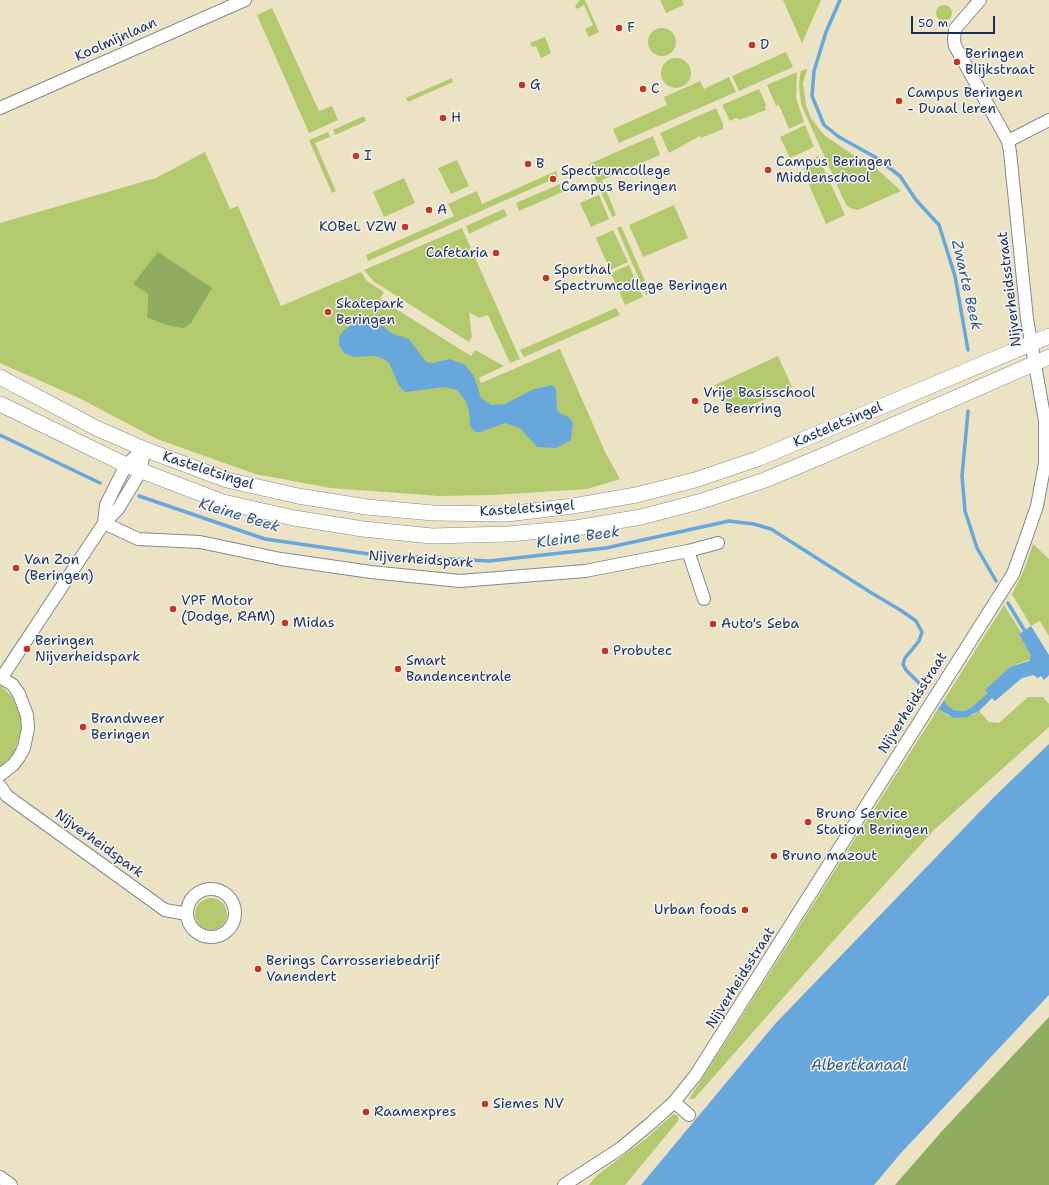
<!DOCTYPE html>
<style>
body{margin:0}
#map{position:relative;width:1049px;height:1185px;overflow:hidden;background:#ece3c5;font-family:"Shantell Sans",sans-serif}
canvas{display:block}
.scale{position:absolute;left:911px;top:16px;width:84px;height:18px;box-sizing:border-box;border:2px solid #1b2f5e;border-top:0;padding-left:5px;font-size:12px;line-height:14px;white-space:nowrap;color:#1b2f5e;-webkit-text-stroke:3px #f6f6f2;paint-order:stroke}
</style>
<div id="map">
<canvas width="1049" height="1185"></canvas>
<div class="scale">50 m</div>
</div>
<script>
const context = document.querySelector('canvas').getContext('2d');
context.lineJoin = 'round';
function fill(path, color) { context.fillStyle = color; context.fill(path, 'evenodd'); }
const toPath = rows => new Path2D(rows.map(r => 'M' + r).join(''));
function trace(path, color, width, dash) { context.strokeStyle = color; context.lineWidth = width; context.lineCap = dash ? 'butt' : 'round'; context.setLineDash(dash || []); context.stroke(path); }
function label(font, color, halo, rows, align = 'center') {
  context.font = font + ' "Shantell Sans",sans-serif'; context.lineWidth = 3; context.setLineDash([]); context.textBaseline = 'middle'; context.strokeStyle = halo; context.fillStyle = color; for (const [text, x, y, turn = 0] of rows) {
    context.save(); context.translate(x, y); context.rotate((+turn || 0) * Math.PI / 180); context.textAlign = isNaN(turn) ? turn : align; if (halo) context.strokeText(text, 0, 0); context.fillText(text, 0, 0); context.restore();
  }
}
fill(toPath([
 [580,0,585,0,599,32,589,37,585,29,593,25,584,5,577,9,575,6],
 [660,0,682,0,684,5,666,13],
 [783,0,821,0,802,43],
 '936 13a8 8 0 1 1 16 0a8 8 0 1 1-16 0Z',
 [272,8,319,111,332,106,338,120,309,133,257,15],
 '648 42a14 14 0 1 1 28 0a14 14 0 1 1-28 0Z',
 [545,37,551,53,541,58,536,46,532,47,530,43],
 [786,52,793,67,739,91,732,76],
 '661 73a15 15 0 1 1 30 0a15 15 0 1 1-30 0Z',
 [807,69,803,84,806,105,811,118,824,135,862,161,877,169,901,191,858,210,850,208,846,205,801,104,799,85,800,75,801,71],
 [797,72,796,98,804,122,789,129,779,105,776,106,767,85],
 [729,77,736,92,619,143,613,129,667,105,664,97,700,81,704,89],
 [452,78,453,82,408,102,406,98],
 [759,89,766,105,765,106,766,110,739,120,736,118,730,121,722,105],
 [716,108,723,124,723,129,701,138,700,136,669,153,660,133],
 [364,116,366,121,335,135,333,130],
 [805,125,814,147,790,158,780,137],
 [328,132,330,137,315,143,336,191,332,193,309,140],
 [653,136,660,155,602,180,616,215,612,217,589,164],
 [205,152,230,209,238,206,281,306,361,272,367,281,384,292,380,299,471,356,475,350,504,366,479,378,481,383,560,349,606,454,620,479,587,489,493,495,439,496,331,488,255,474,157,439,79,398,0,363,0,223,156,178],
 [148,294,170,326,147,318],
 [818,156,845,215,826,224,809,185,811,184,801,163],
 [457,160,469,186,451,194,438,168],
 [556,171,558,177,368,261,366,255,454,216,448,204,477,191,482,204],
 [404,178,415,203,384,217,373,192],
 [562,183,565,191,519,211,516,203],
 [599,195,609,219,591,227,580,203],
 [674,205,688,238,643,257,629,225],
 [504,209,507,216,469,234,466,226],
 [621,226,646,283,644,284,648,294,646,295,617,228],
 [462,228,520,359,510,363,488,315,479,318,469,312,472,337,469,342,373,281,364,270],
 [613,230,628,262,610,270,596,238],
 [629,265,643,297,625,305,611,273],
 [616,308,620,315,524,357,520,350],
 [778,356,792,387,730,415,715,385],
 [1033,544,1049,559,1049,636,1040,621,1031,626,1012,594,1024,570],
 [1004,605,1021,632,1019,634,1031,656,1031,659,1010,667,986,690,989,693,971,708,962,711,950,709,944,700],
 [0,685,15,700,21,716,22,730,14,753,0,768],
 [1028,697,1043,697,1049,704,1049,727,934,830,834,940,694,1099,689,1099,938,709,948,716,973,715,979,711,989,722,999,723],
 '195 914a16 16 0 1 1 32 0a16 16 0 1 1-32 0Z',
 [673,1114,678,1116,678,1121,625,1185,589,1185,596,1176,647,1138]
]), '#b3c96d');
fill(toPath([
 [158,252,212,288,191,323,184,328,170,326,147,318,148,294,133,284],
 [1049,1017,1049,1185,895,1185,942,1131]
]), '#8ead60');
fill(toPath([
 [360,319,376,320,391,333,409,339,426,362,433,363,450,359,465,365,474,376,481,398,491,405,505,404,534,389,552,385,556,389,557,410,561,414,569,417,573,423,571,440,556,448,537,447,520,428,505,423,480,432,475,432,470,426,469,411,466,401,457,390,445,387,405,392,399,386,389,363,384,359,375,356,354,357,344,353,339,345,339,337,344,330],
 [1031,626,1049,655,1049,675,1044,680,1041,676,1038,678,1033,675,1022,678,995,701,992,698,979,711,967,717,954,718,938,709,944,700,948,706,954,710,963,711,971,708,988,693,985,690,1010,667,1029,661,1031,656,1019,634],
 [1049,744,1049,995,901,1153,874,1185,641,1185,775,1024,995,796]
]), '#68a7db');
trace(toPath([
 [840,0,826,32,814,71,812,96,824,125,839,137,875,157,900,176,916,200,939,225,955,276,968,350],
 [968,411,962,476,965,511,977,548,996,581],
 [0,435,100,483],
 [139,496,265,539,376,555,489,561,606,548,729,521,754,524,771,529,870,592,902,611,916,621,922,632,919,641,905,658,903,664,906,670,925,689],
 [1008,603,1026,633]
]), '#68a7db', 3.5);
const minor = toPath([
 [0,108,245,0],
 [1008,141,1049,120],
 [104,523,138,539,200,542,281,559,371,572,460,581,585,571,688,551,704,599],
 [104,523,106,505,126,465,144,449],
 [688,551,718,543],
 [0,677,13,685,19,694,27,715,28,728,24,748,19,757,13,765,0,775],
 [2,677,104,523,118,509,141,471,144,449],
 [0,786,7,796,165,910,187,914],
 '187 913a24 24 0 1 1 48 0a24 24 0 1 1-48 0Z',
 [674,1102,689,1115],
 [0,1177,11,1185],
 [564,1185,621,1148,651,1123,674,1102,695,1076,1013,574,1026,538,1037,506,1045,463,1045,421,1027,319,1010,152,1008,141,955,46,954,40,955,29,980,0]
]);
const major = toPath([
 [0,377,96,428,144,449,227,480,298,496,367,507,433,513,507,514,573,506,636,495,695,480,757,459,1049,336],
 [0,404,126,465,223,502,294,518,363,529,432,536,508,534,576,528,641,517,702,501,765,480,820,457,1049,357]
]);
trace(minor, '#848992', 14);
trace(major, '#848992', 16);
trace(minor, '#fff', 12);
trace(major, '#fff', 15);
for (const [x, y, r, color] of [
 [619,28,4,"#c8321e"],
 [752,45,4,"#c8321e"],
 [957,62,4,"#c8321e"],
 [522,85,4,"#c8321e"],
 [643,89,4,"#c8321e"],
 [899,101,4,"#c8321e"],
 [443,118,4,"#c8321e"],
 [356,156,4,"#c8321e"],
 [528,164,4,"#c8321e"],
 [768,170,4,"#c8321e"],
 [553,179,4,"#c8321e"],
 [429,210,4,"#c8321e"],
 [405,227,4,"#c8321e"],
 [496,253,4,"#c8321e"],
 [546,278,4,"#c8321e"],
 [328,312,4,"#c8321e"],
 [695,401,4,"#c8321e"],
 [16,568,4,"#c8321e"],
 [173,609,4,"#c8321e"],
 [285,623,4,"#c8321e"],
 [713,624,4,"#c8321e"],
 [27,649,4,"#c8321e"],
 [605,651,4,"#c8321e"],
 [398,669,4,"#c8321e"],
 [83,727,4,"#c8321e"],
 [808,822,4,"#c8321e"],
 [774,856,4,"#c8321e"],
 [745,910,4,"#c8321e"],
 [258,969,4,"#c8321e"],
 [485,1104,4,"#c8321e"],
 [366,1112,4,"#c8321e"]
]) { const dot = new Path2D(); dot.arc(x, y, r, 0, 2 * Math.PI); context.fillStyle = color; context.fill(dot); trace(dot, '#f6f6f2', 1.5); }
label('14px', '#1b2f5e', '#f6f6f2', [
 ["F",627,28],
 ["D",760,45],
 ["Beringen",965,54],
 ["Blijkstraat",965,70],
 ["G",530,85],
 ["C",651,89],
 ["Campus Beringen",907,93],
 ["- Duaal leren",907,109],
 ["H",451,118],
 ["I",364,156],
 ["Campus Beringen",776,162],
 ["Middenschool",776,178],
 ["B",536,164],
 ["Spectrumcollege",561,171],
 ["Campus Beringen",561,187],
 ["A",437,210],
 ["KOBeL VZW",397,227,"right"],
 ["Cafetaria",488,253,"right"],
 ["Sporthal",554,270],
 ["Spectrumcollege Beringen",554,286],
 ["Skatepark",336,304],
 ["Beringen",336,320],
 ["Vrije Basisschool",703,393],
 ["De Beerring",703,409],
 ["Van Zon",24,560],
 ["(Beringen)",24,576],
 ["VPF Motor",181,601],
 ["(Dodge, RAM)",181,617],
 ["Midas",293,623],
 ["Auto's Seba",721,624],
 ["Beringen",35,641],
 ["Nijverheidspark",35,657],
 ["Probutec",613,651],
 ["Smart",406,661],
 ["Bandencentrale",406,677],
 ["Brandweer",91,719],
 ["Beringen",91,735],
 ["Bruno Service",816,814],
 ["Station Beringen",816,830],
 ["Bruno mazout",782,856],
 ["Urban foods",737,910,"right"],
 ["Berings Carrosseriebedrijf",266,961],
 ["Vanendert",266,977],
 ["Siemes NV",493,1104],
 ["Raamexpres",374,1112]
], 'left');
label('14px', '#1b2f5e', '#f6f6f2', [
 ["Koolmijnlaan",116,40,-24],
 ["Nijverheidsstraat",1010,289,-97],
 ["Kasteletsingel",838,425,-23],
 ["Kasteletsingel",208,471,18],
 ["Kasteletsingel",527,509,-4],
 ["Nijverheidspark",421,560,4],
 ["Nijverheidsstraat",913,703,-58],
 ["Nijverheidspark",99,844,36],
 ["Nijverheidsstraat",741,978,-58]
]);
label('italic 15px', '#36598a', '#f6f6f2', [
 ["Zwarte Beek",966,285,77],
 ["Kleine Beek",239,516,17],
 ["Kleine Beek",578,538,-8],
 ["Albertkanaal",859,1066]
]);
</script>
